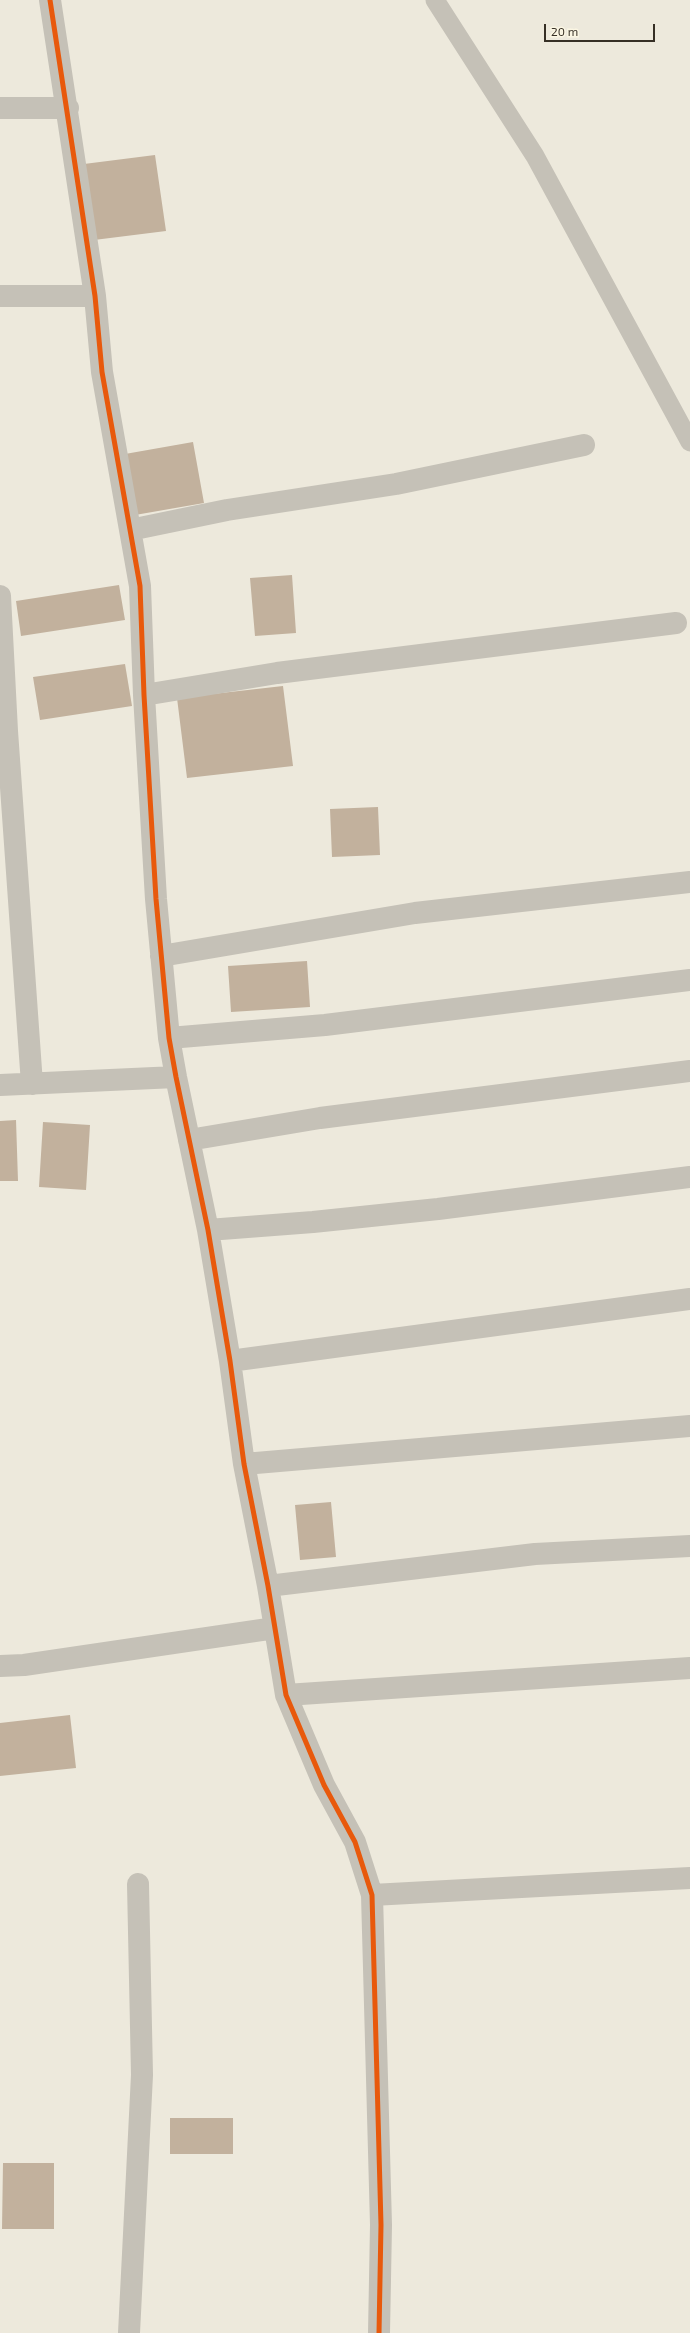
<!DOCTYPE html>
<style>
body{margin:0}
#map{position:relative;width:690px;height:2333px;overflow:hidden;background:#ede9dc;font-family:"Exo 2",sans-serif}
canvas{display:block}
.scale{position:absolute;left:544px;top:24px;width:111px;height:18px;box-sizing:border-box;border:2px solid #362f25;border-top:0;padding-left:5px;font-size:12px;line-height:14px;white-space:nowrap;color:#362f25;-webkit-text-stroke:3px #fbf6e3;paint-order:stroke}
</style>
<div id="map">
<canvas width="690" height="2333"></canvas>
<div class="scale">20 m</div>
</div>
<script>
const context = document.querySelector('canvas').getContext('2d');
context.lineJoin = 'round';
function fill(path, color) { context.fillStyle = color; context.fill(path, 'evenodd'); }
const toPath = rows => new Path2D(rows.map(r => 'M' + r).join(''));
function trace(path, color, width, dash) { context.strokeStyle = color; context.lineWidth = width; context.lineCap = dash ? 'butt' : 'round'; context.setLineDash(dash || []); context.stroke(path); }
fill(toPath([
 [155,155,166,231,94,240,84,164],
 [193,442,204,503,135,515,125,454],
 [292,575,296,633,255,636,250,578],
 [119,585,125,620,21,636,16,601],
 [125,664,132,706,40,720,33,677],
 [283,686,293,766,187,778,177,698],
 [378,807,380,855,332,857,330,809],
 [307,961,310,1007,231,1012,228,966],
 [16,1120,18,1181,0,1181,0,1121],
 [43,1122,90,1125,86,1190,39,1187],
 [331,1502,336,1557,300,1560,295,1505],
 [70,1715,76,1768,0,1776,0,1723],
 [170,2118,233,2118,233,2154,170,2154],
 [3,2163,54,2163,54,2229,2,2229]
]), '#c2b19d');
trace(toPath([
 [435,0,535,156,690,442]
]), '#c5c1b7', 19);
trace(toPath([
 [50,0,95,296,102,372,140,586,144,695,156,899,169,1038,176,1077,208,1230,230,1361,244,1464,268,1586,286,1695,324,1785,355,1842,372,1895,381,2225,379,2333],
 [0,108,68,108],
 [0,296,95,296],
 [130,530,227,510,396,484,584,445],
 [0,596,7,731,32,1084],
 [144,695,277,673,676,623],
 [161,956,415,913,690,882],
 [169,1038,325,1025,690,980],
 [0,1085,176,1077],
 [189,1140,320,1118,690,1071],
 [208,1230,313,1222,438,1209,690,1177],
 [230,1361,690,1299],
 [244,1464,690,1426],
 [268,1586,535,1554,690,1546],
 [0,1666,24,1665,275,1628],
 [286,1695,690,1668],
 [372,1895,690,1878],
 [129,2333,142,2075,138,1884]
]), '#c5c1b7', 22);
trace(toPath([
 [50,0,95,296,102,372,140,586,144,695,156,899,169,1038,176,1077,208,1230,230,1361,244,1464,268,1586,286,1695,324,1785,355,1842,372,1895,381,2225,379,2333]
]), '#e8590c', 5);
</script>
